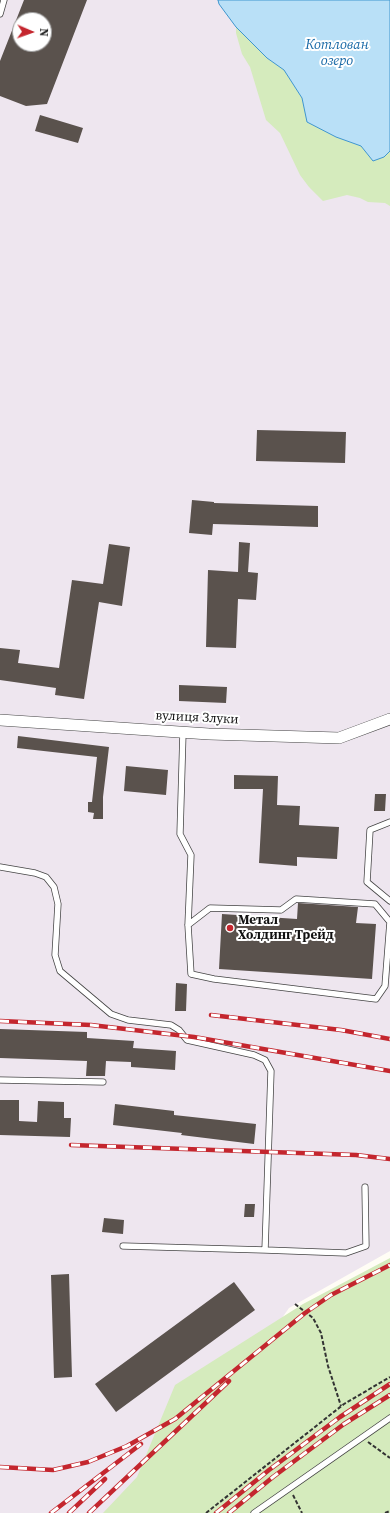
<!DOCTYPE html>
<meta charset="utf-8">
<style>
body{margin:0}
#map{position:relative;width:390px;height:1513px;overflow:hidden;background:#fffdf5;font-family:"Source Serif 4",serif}
canvas{display:block}
.north{position:absolute;left:12px;top:12px;width:40px;height:40px;box-sizing:border-box;background:#fff;border:1px solid #a0a0a0;border-radius:50%;rotate:92deg;font-size:11px;font-weight:700;line-height:16px;text-align:center;color:#111}
.north::after{content:'';display:block;margin:auto;width:14px;height:18px;background:#c4262e;clip-path:polygon(50% 0,100% 100%,50% 72%,0 100%)}
</style>
<div id="map">
<canvas width="390" height="1513"></canvas>
<div class="north">N</div>
</div>
<script>
const context = document.querySelector('canvas').getContext('2d');
context.lineJoin = 'round';
function fill(path, color) { context.fillStyle = color; context.fill(path, 'evenodd'); }
const toPath = rows => new Path2D(rows.map(r => 'M' + r).join(''));
function trace(path, color, width, dash) { context.strokeStyle = color; context.lineWidth = width; context.lineCap = dash ? 'butt' : 'round'; context.setLineDash(dash || []); context.stroke(path); }
function label(font, color, halo, rows, align = 'center') {
  context.font = font + ' "Source Serif 4",serif'; context.lineWidth = 4; context.setLineDash([]); context.textBaseline = 'middle'; context.strokeStyle = halo; context.fillStyle = color; for (const [text, x, y, turn = 0] of rows) {
    context.save(); context.translate(x, y); context.rotate((+turn || 0) * Math.PI / 180); context.textAlign = isNaN(turn) ? turn : align; if (halo) context.strokeText(text, 0, 0); context.fillText(text, 0, 0); context.restore();
  }
}
fill(toPath([
 [0,0,390,0,390,1251,289,1308,145,1513,0,1513],
 [20,20,44,20,44,44,20,44]
]), '#eee6ef');
fill(toPath([
 [236,27,267,58,284,70,302,98,308,122,336,137,361,146,373,161,384,157,390,151,390,206,385,203,368,202,360,198,347,195,323,201,309,187,300,175,280,133,266,120,250,67,242,54,236,33],
 [390,1258,390,1513,103,1513,137,1477,175,1385,303,1304]
]), '#d5ebbd');
const water = toPath([
 [218,0,390,0,390,151,384,157,373,161,361,146,336,137,307,122,302,98,284,70,267,58,236,27,219,4,218,0]
]);
fill(water, '#b9e0f7');
trace(water, '#3f96cf', 1);
fill(toPath([
 [24,0,87,0,47,104,26,106,0,96,0,61],
 [20,20,44,20,44,44,20,44],
 [40,115,83,128,78,143,35,131],
 [257,430,346,432,345,463,256,461],
 [192,500,214,502,214,503,318,506,318,527,213,524,212,535,189,533],
 [239,542,250,543,248,572,258,573,256,600,238,599,236,648,206,647,208,570,238,572],
 [109,544,130,547,122,606,99,602,84,699,55,695,56,688,0,680,0,648,20,650,18,663,59,668,72,580,103,584],
 [179,685,227,687,226,703,179,701],
 [18,736,109,747,103,797,103,819,93,819,94,813,88,812,88,802,92,802,97,757,17,748],
 [126,766,168,770,166,795,124,791],
 [234,775,278,776,277,805,300,806,299,825,339,827,337,859,297,857,297,866,259,863,263,789,234,789],
 [375,794,386,794,385,811,374,811],
 [298,903,358,907,356,923,376,924,372,979,219,969,222,914,297,919],
 [176,983,187,984,186,1011,175,1011],
 [0,1029,87,1032,87,1038,134,1041,133,1048,176,1051,175,1070,131,1067,131,1062,106,1061,105,1076,86,1076,87,1061,0,1058],
 [0,1100,19,1100,19,1121,37,1122,38,1101,64,1102,64,1118,71,1118,70,1137,0,1135],
 [115,1104,174,1111,174,1115,256,1124,254,1144,181,1135,182,1133,113,1125],
 [245,1204,255,1204,254,1217,244,1217],
 [104,1218,124,1220,123,1234,102,1232],
 [69,1274,72,1377,54,1378,51,1275],
 [234,1282,255,1310,116,1412,95,1384]
]), '#5a524d');
const lane = toPath([
 [0,14,4,0],
 [183,732,180,834,191,855,188,925,191,974,214,979,376,999,385,986,390,922,375,904,296,899,281,910,210,908,188,925],
 [390,822,370,830,367,882,390,901],
 [0,867,35,873,46,877,54,887,58,904,55,955,60,971,111,1014,128,1020,171,1025,179,1030,187,1040,254,1055,265,1060,271,1071,265,1250,123,1246],
 [0,1080,103,1082],
 [265,1250,346,1253,366,1246,365,1187],
 [254,1513,390,1418]
]);
const street = toPath([
 [0,720,209,734,339,738,390,719]
]);
trace(lane, '#444', 7);
trace(street, '#444', 12);
trace(toPath([
 [295,1304,313,1318,321,1333,328,1366,341,1406],
 [368,1442,390,1458],
 [293,1495,302,1513],
 [206,1513,344,1404,390,1377],
 [385,1513,390,1511]
]), '#333', 2, [4, 2]);
trace(lane, '#fff', 5.5);
trace(street, '#fff', 11);
const rail = toPath([
 [211,1015,341,1030,390,1039],
 [0,1021,91,1025,194,1037,390,1071],
 [71,1145,356,1155,390,1159],
 [0,1467,53,1470,88,1462,127,1446,175,1419,305,1313,331,1295,390,1265],
 [51,1513,141,1444],
 [69,1513,105,1479],
 [89,1513,229,1381],
 [216,1513,269,1470,340,1417,390,1384],
 [229,1513,273,1477,344,1424,390,1395]
]);
trace(rail, '#c4262e', 4.5);
trace(rail, '#fff', 3, [9]);
for (const [x, y, r, color] of [
 [230,928,4,"#c4262e"]
]) { const dot = new Path2D(); dot.arc(x, y, r, 0, 2 * Math.PI); context.fillStyle = color; context.fill(dot); trace(dot, '#fff', 1.5); }
label('13px', '#111', '#fff', [
 ["вулиця Злуки",197,718,3]
]);
label('bold 13px', '#111', '#fff', [
 ["Метал",238,921],
 ["Холдинг Трейд",238,936]
], 'left');
label('italic 14px', '#1768a6', '#fff', [
 ["Котлован",337,45],
 ["озеро",337,61]
]);
</script>
